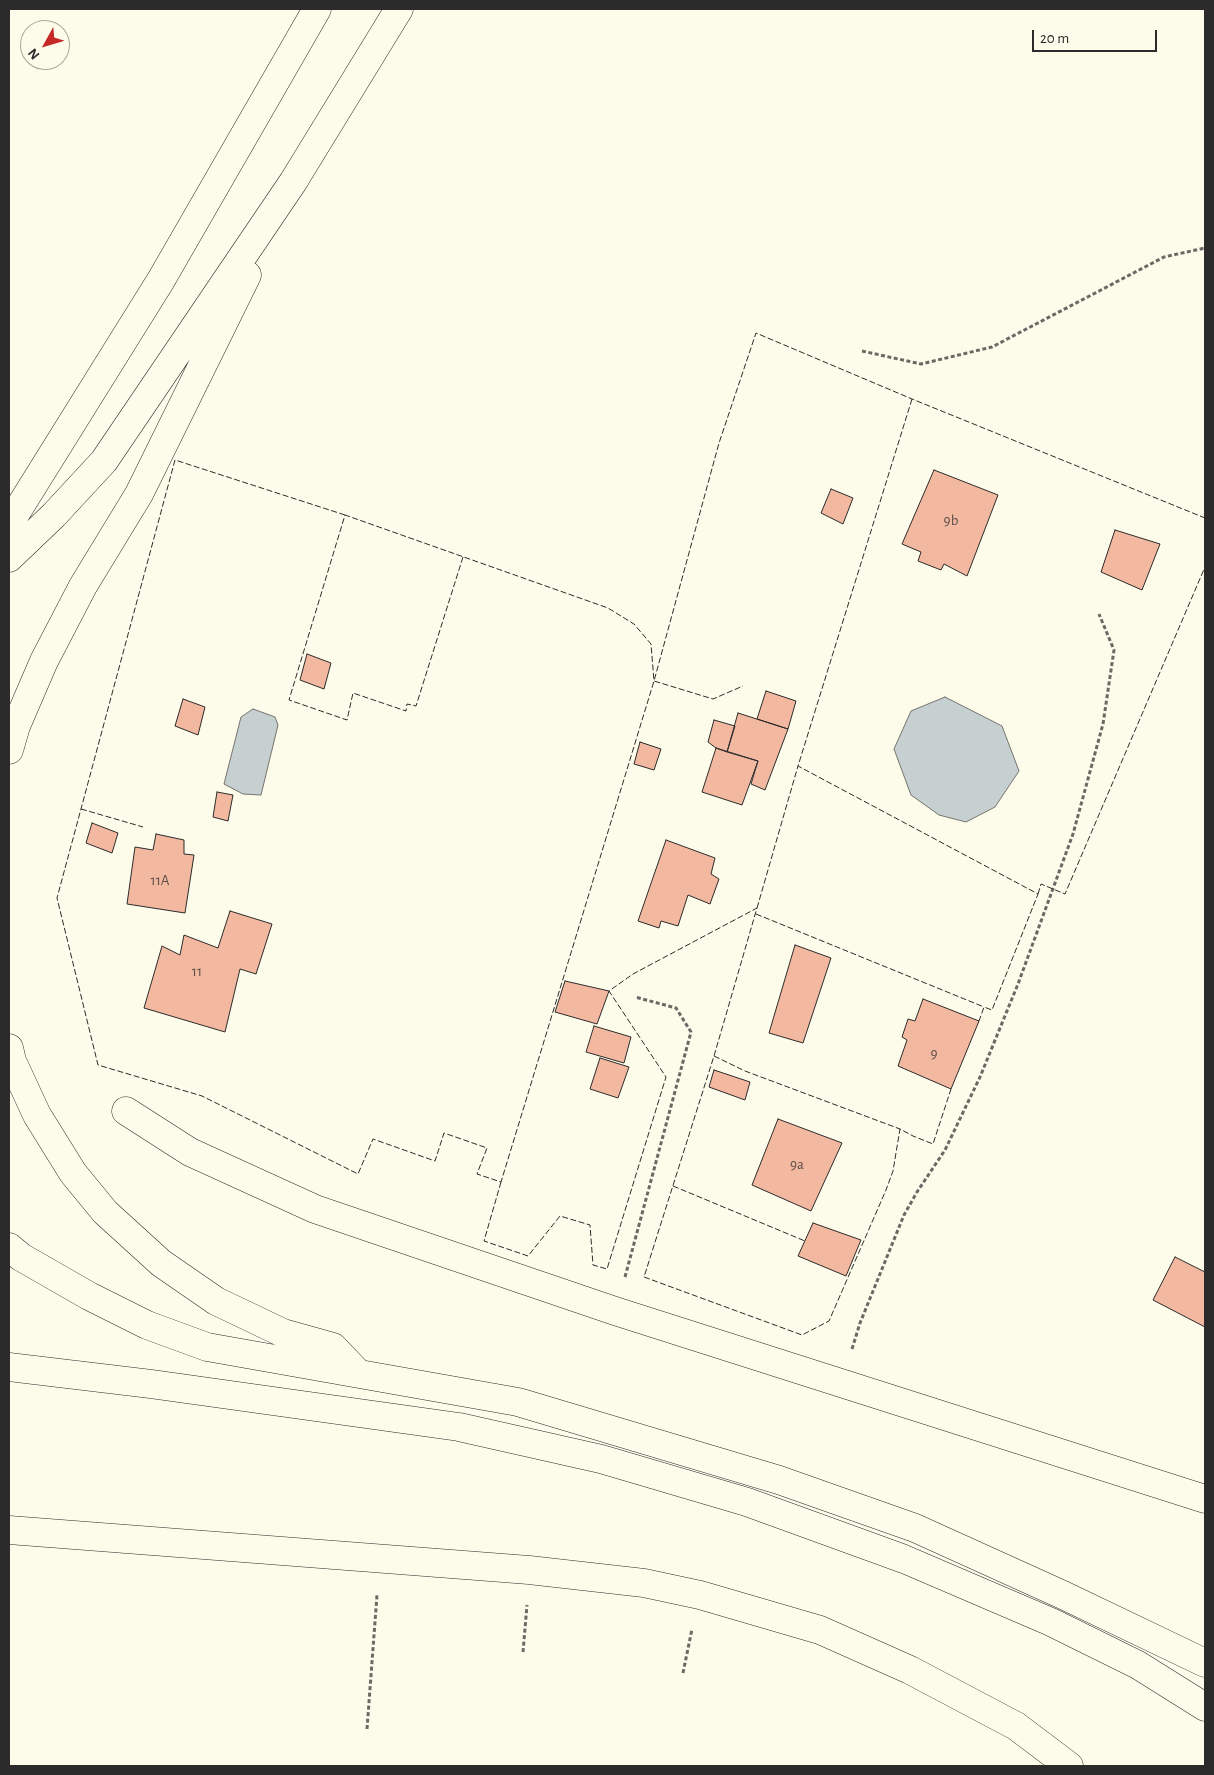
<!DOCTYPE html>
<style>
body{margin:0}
#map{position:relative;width:1214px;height:1775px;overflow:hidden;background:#fdfbea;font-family:"Alegreya Sans",sans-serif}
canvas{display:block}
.frame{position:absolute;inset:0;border:10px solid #2b2b2b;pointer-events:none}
.north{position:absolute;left:20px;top:20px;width:50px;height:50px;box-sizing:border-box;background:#fdfbea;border:1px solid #a9a89e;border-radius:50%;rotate:231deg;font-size:14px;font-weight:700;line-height:20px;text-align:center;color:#2b2b2b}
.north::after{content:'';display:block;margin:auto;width:18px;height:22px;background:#c62828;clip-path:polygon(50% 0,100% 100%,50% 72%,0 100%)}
.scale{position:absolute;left:1032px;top:30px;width:125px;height:22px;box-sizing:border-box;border:2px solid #2b2b2b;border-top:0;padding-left:6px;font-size:15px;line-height:18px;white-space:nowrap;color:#2b2b2b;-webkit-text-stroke:4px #fdfbea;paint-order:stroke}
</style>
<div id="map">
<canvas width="1214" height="1775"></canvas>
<div class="frame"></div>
<div class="north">N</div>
<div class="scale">20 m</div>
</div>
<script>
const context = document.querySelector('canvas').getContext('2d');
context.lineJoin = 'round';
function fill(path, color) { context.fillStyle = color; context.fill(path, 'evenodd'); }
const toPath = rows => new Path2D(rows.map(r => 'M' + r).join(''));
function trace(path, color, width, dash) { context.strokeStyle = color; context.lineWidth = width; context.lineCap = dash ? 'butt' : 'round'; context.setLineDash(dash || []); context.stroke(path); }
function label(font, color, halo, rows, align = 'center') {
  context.font = font + ' "Alegreya Sans",sans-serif'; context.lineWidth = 4; context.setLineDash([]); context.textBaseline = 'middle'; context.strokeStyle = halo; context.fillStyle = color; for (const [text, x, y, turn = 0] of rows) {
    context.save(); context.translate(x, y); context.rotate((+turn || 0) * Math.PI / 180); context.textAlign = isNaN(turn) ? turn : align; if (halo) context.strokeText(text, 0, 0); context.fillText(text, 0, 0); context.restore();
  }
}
const water = toPath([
 [945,697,1002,726,1019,771,995,807,966,822,939,815,911,795,894,749,911,711,945,697],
 [253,709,275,717,278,725,261,795,243,794,224,784,241,717,253,709]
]);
fill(water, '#c7d0d0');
trace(water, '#74746e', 1);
const building = toPath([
 [934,470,998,495,967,576,944,564,941,570,918,561,921,552,902,544,934,470],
 [831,489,853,498,843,524,821,513,831,489],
 [1115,530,1160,544,1142,590,1101,572,1115,530],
 [307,654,331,663,324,689,300,680,307,654],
 [766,691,796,701,788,729,757,719,766,691],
 [183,699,205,707,198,735,175,726,183,699],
 [738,713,788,729,765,790,751,784,758,761,727,752,738,713],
 [714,720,735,726,727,752,716,748,708,742,714,720],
 [640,742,661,749,654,770,634,764,640,742],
 [716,748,758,761,742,805,702,792,716,748],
 [217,792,233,795,228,821,213,817,217,792],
 [92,823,118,833,112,853,86,843,92,823],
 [156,834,184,840,184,854,194,855,185,913,127,904,135,847,153,850,156,834],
 [666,840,715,858,711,874,719,879,710,904,688,895,678,926,661,921,659,928,638,921,666,840],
 [230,911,272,924,256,974,240,969,225,1032,144,1008,162,946,180,955,184,935,218,948,230,911],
 [795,945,831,958,803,1043,769,1033,795,945],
 [565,981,609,991,597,1024,555,1012,565,981],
 [923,999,979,1021,951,1089,898,1066,907,1040,902,1037,908,1019,915,1021,923,999],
 [594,1026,631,1037,624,1063,586,1052,594,1026],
 [600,1058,629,1067,618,1098,590,1089,600,1058],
 [714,1070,750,1082,745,1100,709,1087,714,1070],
 [778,1119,842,1143,811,1211,752,1185,778,1119],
 [813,1223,861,1240,846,1276,798,1256,813,1223],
 [1175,1257,1205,1272,1205,1327,1153,1300,1175,1257]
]);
fill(building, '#f2b8a0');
trace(building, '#2b2b2b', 1);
const minor = toPath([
 [126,1111,190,1152,315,1209,615,1311,1205,1499],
 [9,1530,529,1570,644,1583,700,1595,820,1630,910,1670,1016,1726,1069,1766]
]);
const major = toPath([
 [9,524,161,280,317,9],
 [9,558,54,515,104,461,293,182,399,9],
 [9,750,16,726,44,661,83,586,139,494,247,275],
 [9,1048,12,1061,37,1115,73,1173,105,1212,161,1263,216,1301,283,1333,333,1347,358,1373],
 [9,1247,21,1257,89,1296,147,1325,207,1347,518,1402,779,1480,915,1528,1063,1595,1205,1663],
 [9,1367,151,1384,459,1427,601,1459,747,1502,904,1559,1051,1622,1138,1665,1205,1707]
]);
trace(minor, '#2b2b2b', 29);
trace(major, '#2b2b2b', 29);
trace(toPath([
 [862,351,921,364,992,347,1164,257,1205,248],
 [625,1277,691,1032,676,1008,635,997],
 [852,1349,860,1323,904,1215,917,1192,945,1150,980,1077,1018,984,1073,834,1103,724,1114,650,1099,614],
 [523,1652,527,1605],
 [683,1673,692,1629],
 [367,1729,377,1595]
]), '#6a6964', 3, [4, 2.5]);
trace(minor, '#fdfbea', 28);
trace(major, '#fdfbea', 28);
trace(toPath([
 [912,399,798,766,1038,894,992,1010,984,1007,979,1021],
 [345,515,175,460,57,898,98,1065,202,1096,358,1174,373,1139,435,1161,444,1133,487,1148,477,1174,501,1182,654,681,719,443,756,333,912,399,1205,518],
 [463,557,416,706,407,704,406,711,353,693,347,720,289,700,345,515,608,608,634,624,651,644,654,681,713,699,743,686],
 [81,809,143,827],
 [1038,894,1041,884,1065,894,1205,567],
 [757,908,798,766],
 [756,914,984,1007],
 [714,1056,745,1071,900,1129],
 [501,1182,484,1241,528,1256,560,1216,590,1225,593,1265,607,1269,666,1077,609,991,633,974,757,908,714,1056,644,1277,802,1335,829,1321,886,1190,893,1171,900,1129,913,1136,933,1144,951,1089],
 [673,1186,805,1241]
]), '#2b2b2b', 1, [6, 2.5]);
label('15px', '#5d4e48', null, [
 ["9b",951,520],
 ["11A",160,880],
 ["11",197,971],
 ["9",934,1053],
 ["9a",797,1164]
]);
</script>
